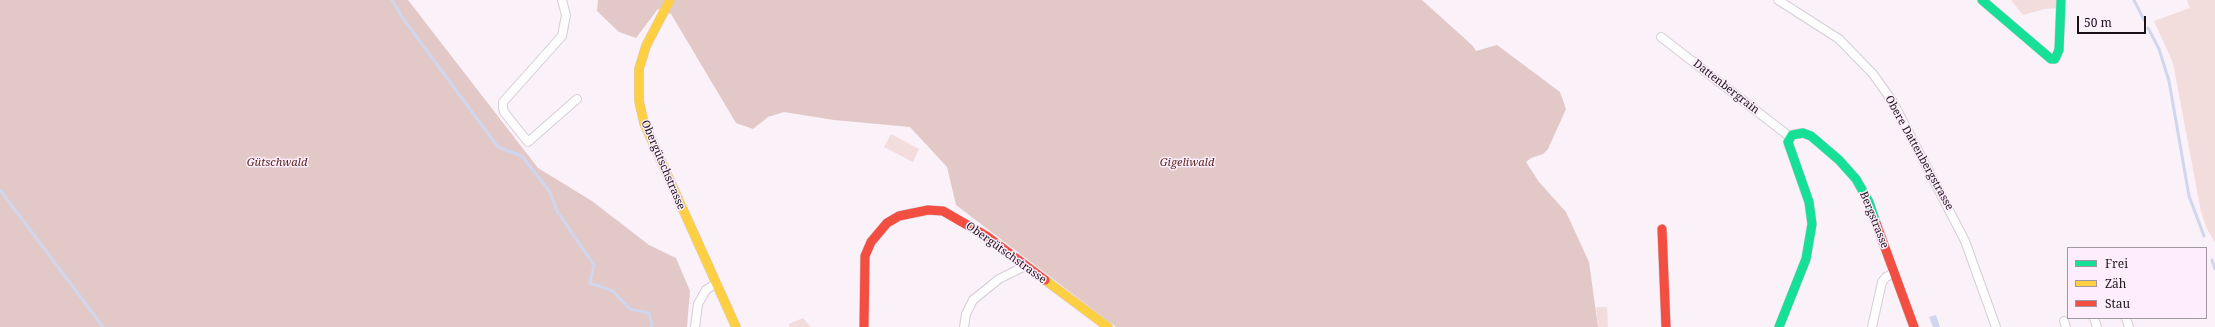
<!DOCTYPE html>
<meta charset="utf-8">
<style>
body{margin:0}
#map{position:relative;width:2215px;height:327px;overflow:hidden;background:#faf1f9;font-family:"Noto Serif",serif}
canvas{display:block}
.legend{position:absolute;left:2067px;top:247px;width:140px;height:72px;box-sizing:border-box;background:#feedfc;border:1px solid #a296a1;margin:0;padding:5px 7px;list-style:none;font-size:12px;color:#191318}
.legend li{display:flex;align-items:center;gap:8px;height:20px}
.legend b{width:20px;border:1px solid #a296a1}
.scale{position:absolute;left:2077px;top:16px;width:69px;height:18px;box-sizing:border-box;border:2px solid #191318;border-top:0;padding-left:5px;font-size:12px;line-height:14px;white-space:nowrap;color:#191318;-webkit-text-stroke:3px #feedfc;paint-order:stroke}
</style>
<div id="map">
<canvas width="2215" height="327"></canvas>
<ul class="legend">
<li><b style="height:5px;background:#16e098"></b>Frei</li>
<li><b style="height:5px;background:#ffcf43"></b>Zäh</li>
<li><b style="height:5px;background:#f24e42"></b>Stau</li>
</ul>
<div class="scale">50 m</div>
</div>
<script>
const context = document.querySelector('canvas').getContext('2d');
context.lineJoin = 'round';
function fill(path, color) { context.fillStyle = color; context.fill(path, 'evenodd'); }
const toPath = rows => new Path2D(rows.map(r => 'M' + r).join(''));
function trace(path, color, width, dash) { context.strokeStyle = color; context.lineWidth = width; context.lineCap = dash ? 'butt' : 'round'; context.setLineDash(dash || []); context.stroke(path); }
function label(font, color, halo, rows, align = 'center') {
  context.font = font + ' "Noto Serif",serif'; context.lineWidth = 3; context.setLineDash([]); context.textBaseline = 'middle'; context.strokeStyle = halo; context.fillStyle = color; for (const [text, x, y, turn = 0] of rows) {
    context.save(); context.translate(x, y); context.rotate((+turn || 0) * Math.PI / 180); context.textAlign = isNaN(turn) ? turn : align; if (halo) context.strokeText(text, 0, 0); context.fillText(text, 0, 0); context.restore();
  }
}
fill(toPath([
 [2011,0,2059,0,2060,8,2044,9,2023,15],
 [2187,0,2215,0,2215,242,2207,229,2201,212,2173,63,2154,21,2190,8],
 [891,134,919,149,913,162,884,147],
 [1596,307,1607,307,1608,327,1598,327],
 [803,318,811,327,789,327,789,324]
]), '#f2dddc');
fill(toPath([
 [0,0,408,0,538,168,592,201,649,245,676,258,690,291,687,327,0,327],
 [598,0,1422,0,1473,46,1476,51,1497,45,1560,92,1566,109,1548,149,1543,154,1531,158,1526,162,1539,182,1566,212,1589,262,1598,327,1116,327,956,205,947,167,910,127,834,120,784,112,768,117,753,129,736,123,671,14,658,9,636,38,619,32,597,11]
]), '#e2c9c8');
fill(toPath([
 [1936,315,1940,327,1933,327,1929,317]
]), '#d0d6ee');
trace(toPath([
 [392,0,402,17,498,147,522,156,550,192,557,211,594,265,590,283,613,291,630,309,649,313,652,325,651,327],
 [2134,0,2144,20],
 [2148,28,2159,49,2169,81,2189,196,2204,236],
 [0,190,103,327],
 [2212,260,2215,269]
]), '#d0d6ee', 3);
const street = toPath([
 [562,0,566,15,562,36,503,102,503,108,504,112,528,142,577,99],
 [1778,0,1839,39,1873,74,1893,102,1965,241,1996,327],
 [1661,37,1790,137],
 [2094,318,2097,327],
 [2126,318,2129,327],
 [2064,321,2066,327],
 [695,327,698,304,706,290,715,284],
 [964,327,966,314,973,300,999,279,1025,266],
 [1872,327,1882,282,1886,277,1894,273]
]);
const fast = toPath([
 [1982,0,2051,59,2055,59,2059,50,2061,0],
 [1779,327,1806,259,1812,224,1809,202,1788,142,1792,135,1803,133,1811,136,1839,160,1856,179,1869,202,1876,223]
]);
const slow = toPath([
 [670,0,646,46,639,69,639,101,644,123,736,327],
 [1045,280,1108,327]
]);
const jam = toPath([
 [1876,223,1914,327],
 [1662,229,1666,327],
 [864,327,865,256,871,242,887,223,899,216,928,210,943,211,988,237,1045,280]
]);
trace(street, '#d5ced4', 10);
trace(fast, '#d5ced4', 10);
trace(slow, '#d5ced4', 10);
trace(jam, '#d5ced4', 10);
trace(street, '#fefdfe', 8);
trace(fast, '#16e098', 9);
trace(slow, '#ffcf43', 9);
trace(jam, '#f24e42', 9);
label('11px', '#191318', '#feedfc', [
 ["Dattenbergrain",1726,87,38],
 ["Obere Dattenbergstrasse",1919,153,61],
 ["Obergütschstrasse",663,165,67],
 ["Bergstrasse",1874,220,68],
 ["Obergütschstrasse",1006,253,36]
]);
label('italic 11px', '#57261a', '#feedfc', [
 ["Gütschwald",277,163],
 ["Gigeliwald",1187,163]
]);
</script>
